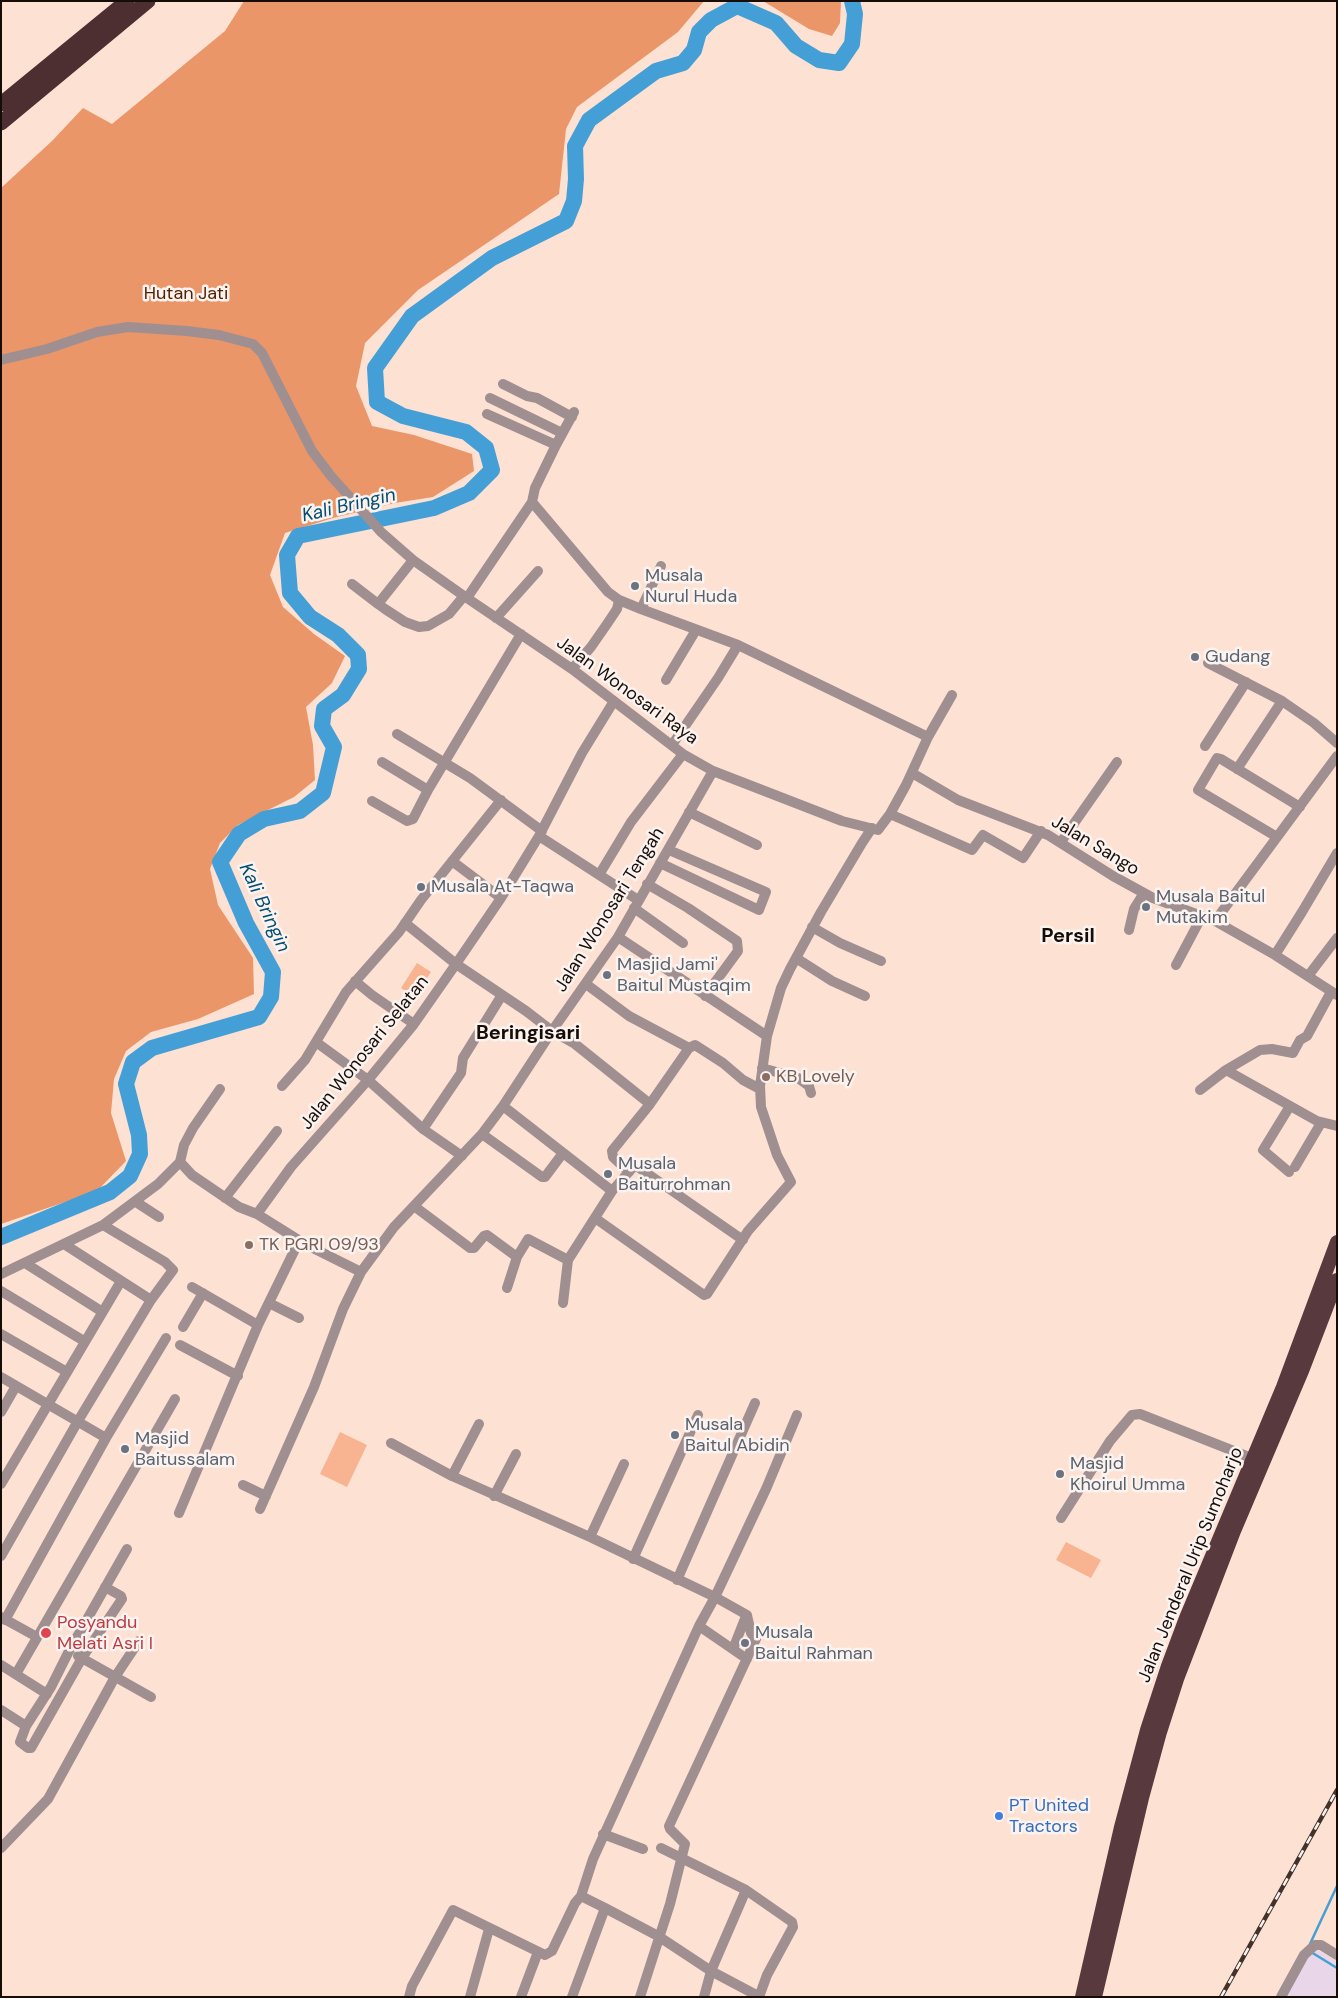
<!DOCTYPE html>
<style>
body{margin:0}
#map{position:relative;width:1338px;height:1998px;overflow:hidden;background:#fde1d3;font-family:"DM Sans",sans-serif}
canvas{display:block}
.frame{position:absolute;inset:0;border:2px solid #180c07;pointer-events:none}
</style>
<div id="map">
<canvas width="1338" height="1998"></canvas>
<div class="frame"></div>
</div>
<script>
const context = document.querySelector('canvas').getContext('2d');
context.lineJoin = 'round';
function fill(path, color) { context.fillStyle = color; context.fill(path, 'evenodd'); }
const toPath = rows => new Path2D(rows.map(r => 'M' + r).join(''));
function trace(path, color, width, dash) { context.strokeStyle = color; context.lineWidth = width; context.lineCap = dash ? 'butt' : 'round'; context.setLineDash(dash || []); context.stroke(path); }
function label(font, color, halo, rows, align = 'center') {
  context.font = font + ' "DM Sans",sans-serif'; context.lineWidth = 5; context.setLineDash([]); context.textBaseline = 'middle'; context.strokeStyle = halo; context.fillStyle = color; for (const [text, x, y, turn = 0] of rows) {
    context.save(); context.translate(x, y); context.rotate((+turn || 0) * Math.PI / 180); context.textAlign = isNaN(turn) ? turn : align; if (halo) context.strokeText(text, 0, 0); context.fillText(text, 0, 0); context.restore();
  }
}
fill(toPath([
 [1309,1945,1337,1961,1337,1997,1280,1997]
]), '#e9d7e9');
fill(toPath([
 [417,963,431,972,415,997,401,988],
 [340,1432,367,1445,347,1487,320,1474],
 [1066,1542,1101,1560,1091,1578,1056,1560]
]), '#f8b491');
fill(toPath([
 [244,1,704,1,678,32,577,107,566,129,559,194,418,290,365,343,356,386,372,426,414,435,472,454,474,471,433,497,395,503,333,518,285,533,270,575,283,607,314,634,345,656,332,683,306,707,313,745,315,780,294,797,238,825,220,843,210,869,218,905,253,958,254,994,198,1019,151,1032,126,1051,114,1079,111,1113,126,1161,97,1191,1,1224,1,188,52,141,83,108,112,124,225,31],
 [763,1,841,1,840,23,832,36,809,29]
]), '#eb9669');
trace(toPath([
 [1310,1944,1337,1886],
 [1311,1952,1337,1968]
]), '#459fd7', 2.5);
trace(toPath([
 [1,1237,110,1192,130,1176,140,1154,139,1135,126,1084,133,1062,152,1048,259,1017,271,997,273,972,246,923,220,862,239,834,264,819,300,811,323,793,334,747,322,726,324,709,343,695,359,669,358,655,338,635,310,617,290,593,287,555,298,536,434,508,469,493,492,470,486,448,466,432,403,416,377,402,375,368,412,316,492,258,566,221,574,201,576,179,575,146,589,120,656,71,683,63,694,50,699,32,711,20,737,6,776,23,796,46,819,60,839,63,852,44,855,14,852,1]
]), '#459fd7', 16);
trace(toPath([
 [1,360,47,349,97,332,128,327,187,331,219,335,253,344,262,353,312,451,331,476,381,532,413,560,464,596,572,669,683,754,713,771,842,821,878,830,890,814,906,785,928,737,952,695],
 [503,384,527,396,537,398,572,417],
 [490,398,562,433],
 [574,412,556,445,535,488,532,502,608,592,619,600,641,609,738,645,928,737],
 [487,414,556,445],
 [413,560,378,604,385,609,405,622,419,627,428,626,449,614,464,596],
 [352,584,378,604],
 [467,598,532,502],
 [641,609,661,566],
 [496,618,538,571],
 [1208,663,1282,701,1314,723,1337,743],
 [572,669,591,647,607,624,617,609,619,600],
 [666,680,696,630],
 [397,734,470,778,542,831],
 [672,745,718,678,738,645],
 [1205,746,1246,682],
 [382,762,428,790],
 [1237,769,1282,701],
 [912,773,958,800,1048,835,1113,876,1153,898,1215,921,1275,955,1337,995],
 [372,801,407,821,413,819,428,790,521,634],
 [689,812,757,845],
 [890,814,972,850,983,835,1023,858,1041,831],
 [539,836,638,900],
 [1277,837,1198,790,1217,758,1221,759,1300,807],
 [1061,842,1117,762],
 [452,861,501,898],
 [660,863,759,910,766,892,669,850],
 [599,875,631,822,683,754],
 [647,884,688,908,737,941,738,951,705,996],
 [634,908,683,943],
 [1215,921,1337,756],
 [405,923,456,964,526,1011,552,1031,575,1044,650,1104,689,1048,695,1045,723,1063,743,1080,760,1089],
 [812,927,840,943,881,961],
 [1129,930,1134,909,1144,893],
 [618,937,767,1036],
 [1275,955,1302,912,1337,853],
 [796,958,832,981,865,996],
 [1176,965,1202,916],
 [1308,976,1337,938],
 [355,981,372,995,414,1024],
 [586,984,629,1016,689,1048],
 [316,1042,368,1080,423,1129,462,1156],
 [762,1068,798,1078,809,1086,811,1093],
 [1226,1070,1317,1121,1337,1126],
 [282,1086,305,1060,346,992,399,932,421,900,501,800],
 [1200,1090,1226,1070,1260,1050,1272,1049,1293,1053,1300,1040,1307,1036,1331,992],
 [503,1106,612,1191],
 [423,1129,461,1073,463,1058,502,995],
 [482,1134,542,1177,545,1177,563,1153],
 [180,1162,192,1175,239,1207,257,1214,305,1244,361,1272],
 [1295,1167,1321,1123],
 [629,1172,613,1157,612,1151,650,1104],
 [1289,1172,1263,1150,1290,1106],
 [225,1198,277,1131],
 [136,1202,159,1217],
 [414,1206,470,1248,474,1248,484,1236,487,1235,517,1257],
 [257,1214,291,1167,368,1080,414,1024,456,964,501,898,539,836,582,753,614,701],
 [595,1218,704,1295,707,1294,748,1231,791,1182,777,1155,761,1107,760,1086,767,1036,781,988,790,969,821,912,862,843,872,828],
 [64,1244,151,1300],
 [25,1263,101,1311],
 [1,1274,103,1225,158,1184,180,1162,184,1145,193,1128,220,1089],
 [192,1287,258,1325],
 [507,1288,517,1257,528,1239,568,1260],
 [1,1291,84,1341],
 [269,1303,299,1318],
 [563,1303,568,1260,612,1191,635,1165,743,1240],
 [183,1327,203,1293],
 [1,1334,67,1372],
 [180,1345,238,1376],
 [1,1377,106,1438],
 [1,1412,16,1386],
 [391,1443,452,1476,590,1537,715,1597,699,1626,593,1859,581,1896,605,1908,572,1997],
 [452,1476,479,1424],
 [1,1484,121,1281],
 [243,1485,266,1496],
 [494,1496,516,1454],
 [260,1509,314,1387,343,1309,361,1272,394,1227,482,1134,503,1106,552,1031,618,937,713,771],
 [179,1513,258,1325,299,1241],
 [1061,1518,1110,1441,1132,1415,1140,1414,1254,1459],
 [590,1537,624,1464],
 [1,1556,78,1421,151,1300,173,1270,165,1262,103,1225],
 [633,1559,698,1415],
 [677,1580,755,1403],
 [1,1617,37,1637],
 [5,1620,106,1438,166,1338],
 [699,1626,747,1659],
 [733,1649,746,1616],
 [78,1656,151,1697],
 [1,1665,47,1694],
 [16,1674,175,1399],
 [1,1710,26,1726,20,1742,28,1748,31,1748,82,1658,122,1599,121,1596,105,1587],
 [26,1726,51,1687,69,1651,127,1549],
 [603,1834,643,1849],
 [1,1848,48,1799,115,1677,139,1641],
 [661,1848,746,1890,792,1922,793,1927,767,1975,759,1997],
 [605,1908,658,1936,711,1971,760,1997],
 [409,1997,412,1986,453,1910,545,1955,552,1951,575,1903,581,1896],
 [470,1997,489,1929],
 [521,1997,538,1952],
 [640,1997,670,1904,685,1844,670,1829,669,1826,756,1639,751,1633,747,1615,715,1597,766,1489,797,1415],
 [704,1997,711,1971,746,1890],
 [1281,1997,1304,1955,1315,1945,1321,1945,1337,1955]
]), '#a08f90', 10);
trace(toPath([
 [1082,1997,1121,1827,1147,1730,1168,1666,1186,1618,1283,1387,1337,1242],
 [1095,1997,1142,1798,1160,1732,1177,1679,1234,1531,1302,1371,1337,1280]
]), '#583a3e', 14);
trace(toPath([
 [1,104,127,1],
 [1,123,148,1]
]), '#4d2e31', 15);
const rail = toPath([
 [1221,1997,1337,1790]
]);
trace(rail, '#41322b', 4.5);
trace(rail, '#faf3f0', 2.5, [8]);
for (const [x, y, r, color] of [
 [635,586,5,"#6b7280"],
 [1195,657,5,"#6b7280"],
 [421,887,5,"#6b7280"],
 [1146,907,5,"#6b7280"],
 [607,975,5,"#6b7280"],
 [766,1077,5,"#8d6e63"],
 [608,1174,5,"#6b7280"],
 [249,1245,5,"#8d6e63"],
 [675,1435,5,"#6b7280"],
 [125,1449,5,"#6b7280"],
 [1060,1474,5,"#6b7280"],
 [46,1633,6,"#e0444e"],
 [745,1643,5,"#6b7280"],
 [999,1816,5,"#3f7fe0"]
]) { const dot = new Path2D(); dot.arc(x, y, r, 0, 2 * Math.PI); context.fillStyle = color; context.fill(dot); trace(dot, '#faf3f0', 2); }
label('18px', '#542000', '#faf3f0', [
 ["Hutan Jati",186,294]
]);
label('18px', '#5b616d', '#faf3f0', [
 ["Musala",645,576],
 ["Nurul Huda",645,597],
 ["Gudang",1205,657],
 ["Musala At-Taqwa",431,887],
 ["Musala Baitul",1156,897],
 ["Mutakim",1156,918],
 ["Masjid Jami'",617,965],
 ["Baitul Mustaqim",617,986],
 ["Musala",618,1164],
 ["Baiturrohman",618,1185],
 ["Musala",685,1425],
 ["Baitul Abidin",685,1446],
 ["Masjid",135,1439],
 ["Baitussalam",135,1460],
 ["Masjid",1070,1464],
 ["Khoirul Umma",1070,1485],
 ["Musala",755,1633],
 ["Baitul Rahman",755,1654]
], 'left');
label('18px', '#180c07', '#faf3f0', [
 ["Jalan Wonosari Raya",627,691,36],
 ["Jalan Sango",1095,846,31],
 ["Jalan Wonosari Tengah",610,910,-58],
 ["Jalan Wonosari Selatan",365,1053,-51],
 ["Jalan Jenderal Urip Sumoharjo",1191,1565,-68]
]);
label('18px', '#785e54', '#faf3f0', [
 ["KB Lovely",776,1077],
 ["TK PGRI 09/93",259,1245]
], 'left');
label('18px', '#be3a42', '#faf3f0', [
 ["Posyandu",57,1623],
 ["Melati Asri I",57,1644]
], 'left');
label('18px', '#366cbe', '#faf3f0', [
 ["PT United",1009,1806],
 ["Tractors",1009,1827]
], 'left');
label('italic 19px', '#034d72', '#faf3f0', [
 ["Kali Bringin",349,506,-13],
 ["Kali Bringin",264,908,65]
]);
label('bold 20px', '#180c07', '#faf3f0', [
 ["Persil",1068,937],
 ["Beringisari",528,1034]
]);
</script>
